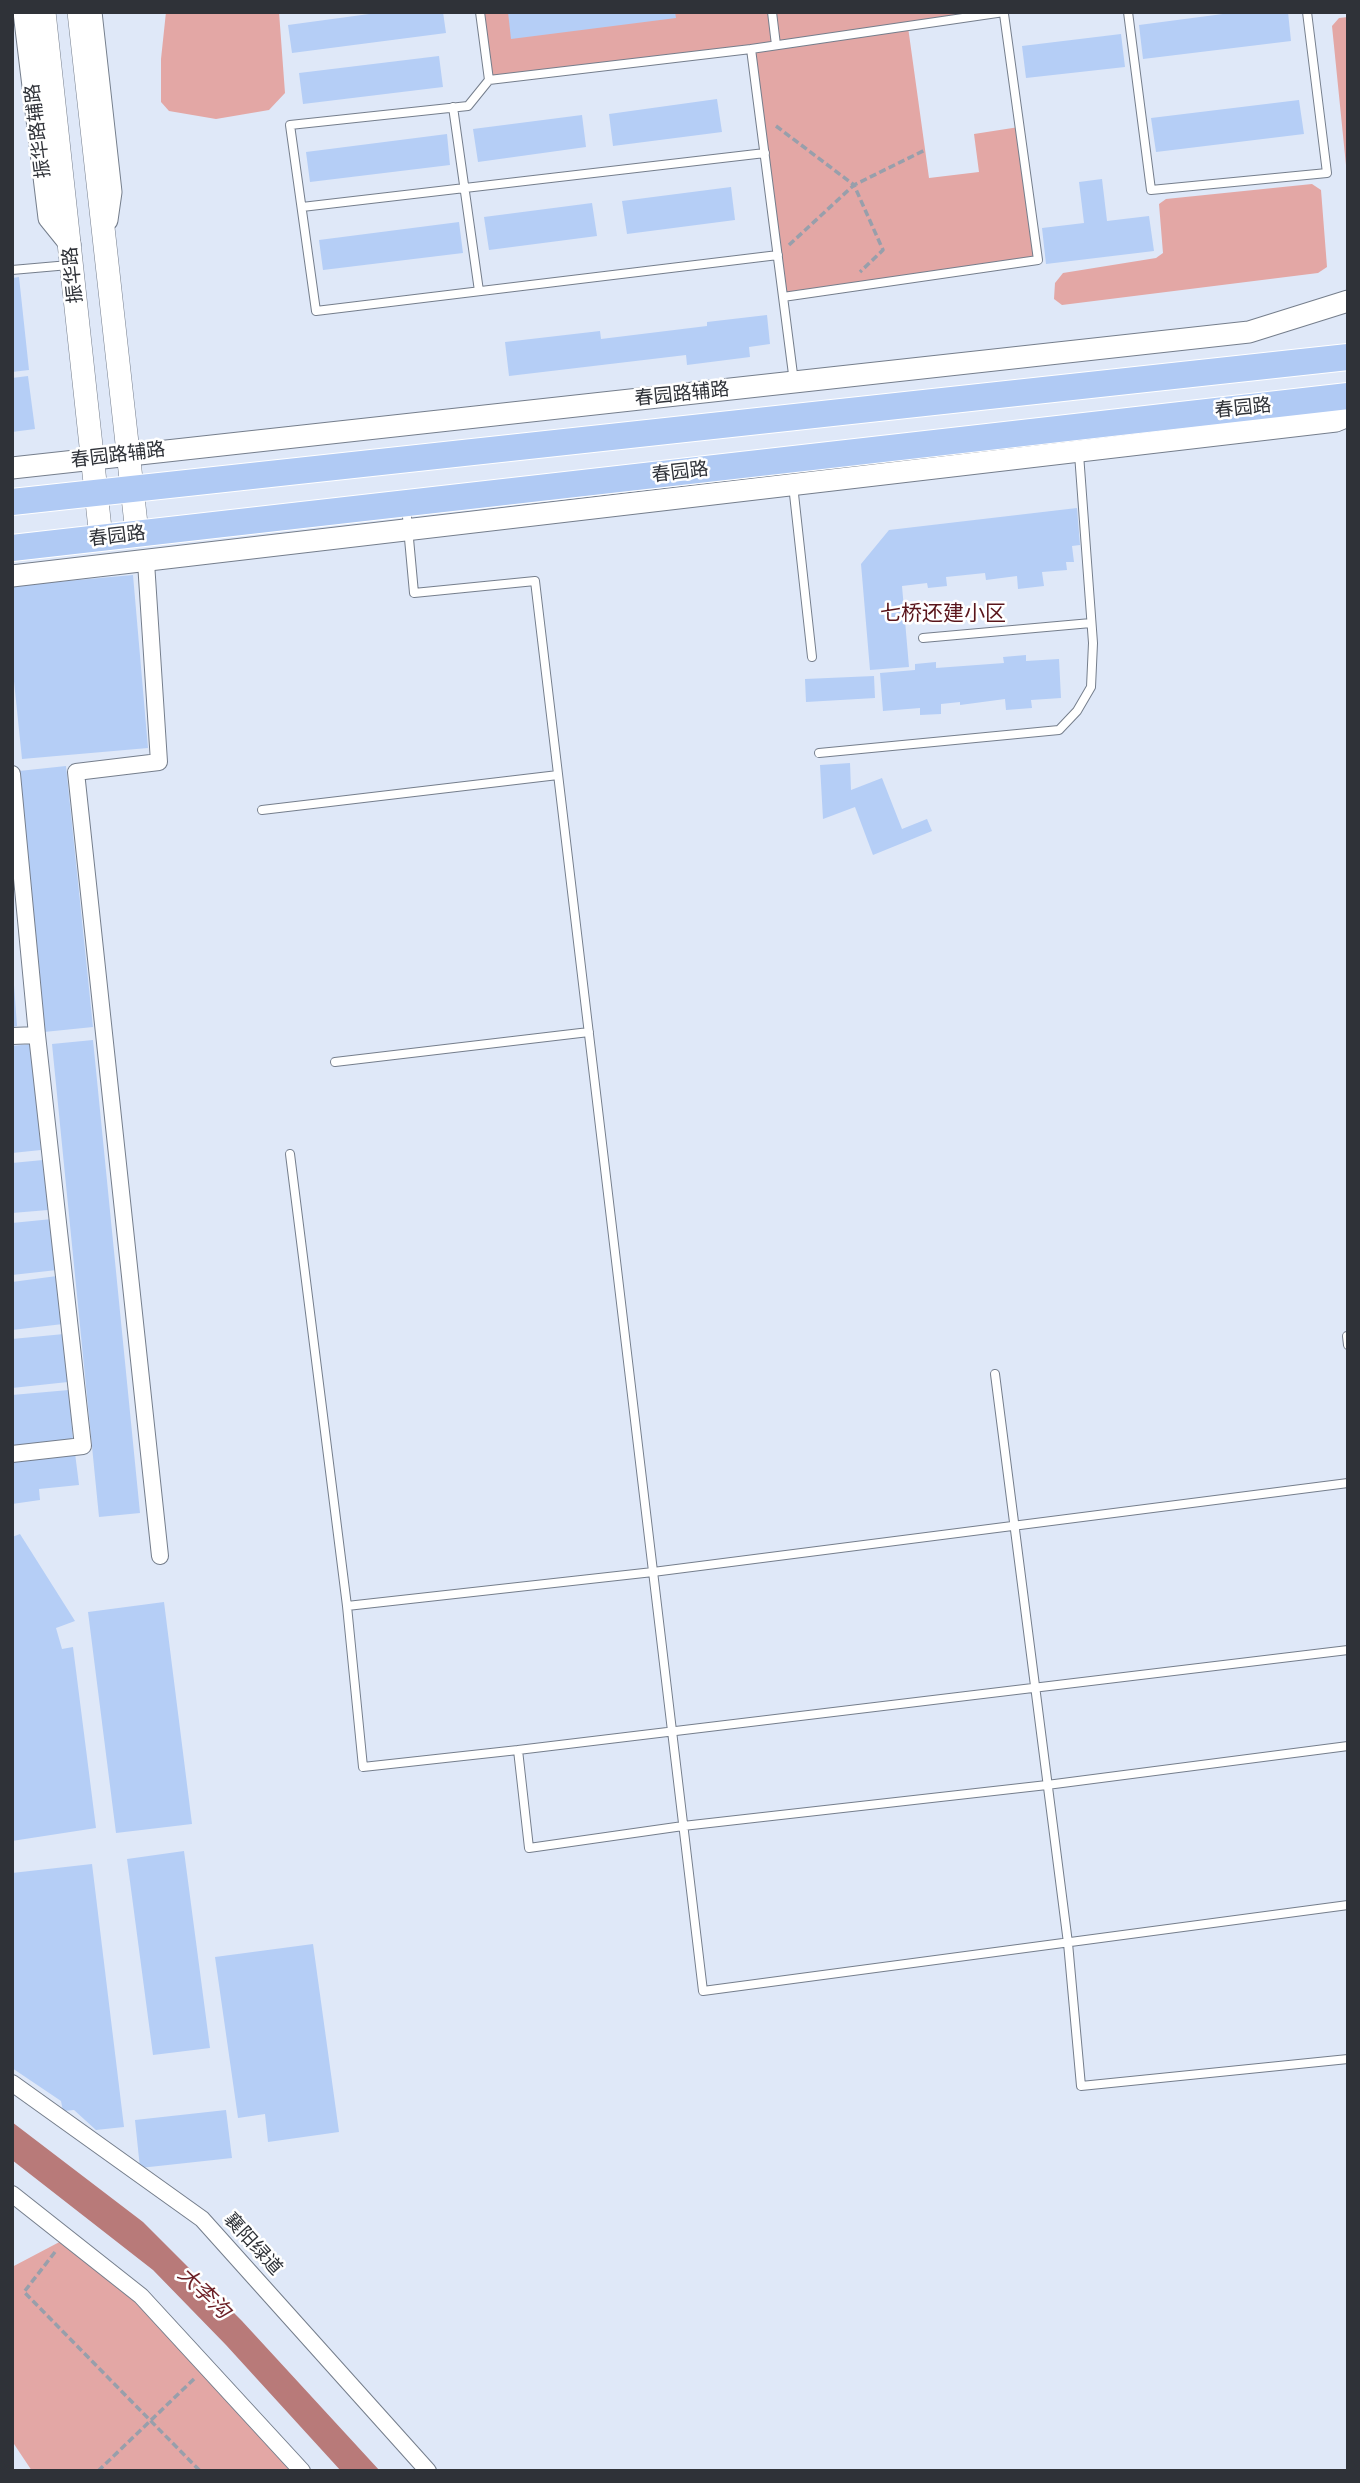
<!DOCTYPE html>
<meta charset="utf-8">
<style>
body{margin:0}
#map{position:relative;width:1360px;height:2483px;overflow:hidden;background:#dfe8f8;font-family:"Crimson Pro",serif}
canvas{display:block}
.frame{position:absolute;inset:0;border:14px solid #2f3238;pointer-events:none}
</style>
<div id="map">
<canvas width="1360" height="2483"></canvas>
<div class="frame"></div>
</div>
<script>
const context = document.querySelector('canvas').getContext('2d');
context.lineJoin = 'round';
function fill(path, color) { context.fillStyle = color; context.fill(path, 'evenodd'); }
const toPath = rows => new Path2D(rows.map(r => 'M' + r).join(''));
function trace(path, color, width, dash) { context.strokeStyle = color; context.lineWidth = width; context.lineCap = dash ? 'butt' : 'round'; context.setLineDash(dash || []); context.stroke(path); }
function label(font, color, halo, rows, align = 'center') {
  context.font = font + ' "Crimson Pro","Noto Sans SC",serif'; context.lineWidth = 5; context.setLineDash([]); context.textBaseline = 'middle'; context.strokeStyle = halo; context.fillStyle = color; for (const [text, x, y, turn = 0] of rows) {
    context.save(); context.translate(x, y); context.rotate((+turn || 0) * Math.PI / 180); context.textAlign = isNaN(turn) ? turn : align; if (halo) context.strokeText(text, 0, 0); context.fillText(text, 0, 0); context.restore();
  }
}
fill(toPath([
 [166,12,279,12,285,93,269,110,216,119,169,111,161,102,161,59],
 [478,12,1004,12,908,27,929,178,979,172,974,134,1019,127,1038,260,783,297,751,49,486,83],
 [1348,17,1348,185,1332,26,1339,18],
 [1312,184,1321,190,1327,267,1318,273,1062,305,1054,299,1055,283,1063,273,1156,258,1163,253,1159,204,1166,199],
 [67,2238,141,2296,309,2471,32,2471,12,2441,12,2267]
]), '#e3a7a5');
fill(toPath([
 [12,2122,143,2222,242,2321,380,2471,341,2471,226,2345,153,2270,12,2160]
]), '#b87a79');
fill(toPath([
 [384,12,443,12,446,33,292,53,288,25],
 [508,12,675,12,676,18,511,39],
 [1238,12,1288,12,1291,41,1143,59,1139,25],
 [1121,34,1125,67,1026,78,1022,46],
 [439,56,443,87,303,104,299,73],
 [717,99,722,132,613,146,609,114],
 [1299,100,1304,134,1156,152,1151,118],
 [582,115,586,147,478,162,473,129],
 [447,134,450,165,310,182,306,152],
 [1102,179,1107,221,1149,216,1154,251,1046,264,1042,228,1084,223,1079,182],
 [731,187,735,220,627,234,622,201],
 [592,203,597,236,489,250,484,217],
 [459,222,463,253,323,270,319,240],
 [19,277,29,370,12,372,12,278],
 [767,315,770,344,749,347,750,357,687,365,686,355,509,376,505,342,600,331,601,339,707,326,707,322],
 [28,376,35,429,12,432,12,378],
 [1077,508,1080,545,1072,546,1074,562,1066,562,1067,570,1042,572,1044,586,1018,589,1017,576,986,580,985,573,946,577,947,586,928,588,927,583,902,586,909,667,870,670,861,564,889,530],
 [133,575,148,748,22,759,12,662,12,586],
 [1026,655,1026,661,1059,659,1061,698,1031,700,1032,708,1006,710,1005,699,960,705,960,702,941,704,941,714,920,715,920,708,883,711,880,673,915,670,915,664,936,662,936,668,1004,663,1003,657],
 [874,676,875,698,806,702,805,679],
 [850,763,851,790,882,778,902,829,927,819,932,831,873,855,855,807,823,819,820,765],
 [66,766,93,1027,44,1032,19,771],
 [12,985,14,985,17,1026,12,1027],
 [93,1040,140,1513,99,1517,52,1044],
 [31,1044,41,1150,12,1153,12,1046],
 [43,1160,48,1210,12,1213,12,1163],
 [52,1219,57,1270,12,1275,12,1223],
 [57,1276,63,1324,12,1330,12,1282],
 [64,1334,68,1382,12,1388,12,1339],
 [69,1390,73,1440,12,1447,12,1395],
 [75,1453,79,1485,39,1489,40,1500,12,1504,12,1461],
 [20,1534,75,1621,56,1628,62,1649,73,1647,96,1828,12,1841,12,1537],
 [164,1602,192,1824,116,1833,88,1612],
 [184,1851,210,2048,153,2055,127,1859],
 [92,1864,124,2127,96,2130,74,2110,63,2111,61,2101,12,2068,12,1873],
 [313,1944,339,2132,268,2142,265,2114,238,2118,215,1957],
 [226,2110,232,2158,140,2168,135,2120]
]), '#b5cef6');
const service = toPath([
 [480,12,489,80,751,49,794,382],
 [772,12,776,45],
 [1128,12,1151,190,1327,173,1307,12],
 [751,49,1004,12],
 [489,80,468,106,290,125,316,311,778,255],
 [453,107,479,291],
 [302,207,765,153],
 [12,270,69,265],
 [783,297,1038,260,1004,14],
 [793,485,812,657],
 [406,506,414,593,535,581,703,1991,1348,1905],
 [923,638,1091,623],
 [819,753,1059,730,1077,711,1091,687,1093,643,1079,454],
 [262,810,558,775],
 [335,1062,589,1032],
 [290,1154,347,1606,363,1767,518,1750,529,1848,683,1826,1047,1785,1348,1746],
 [1347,1336,1348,1345],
 [995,1374,1068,1943,1081,2086,1348,2059],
 [347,1606,653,1572,1348,1483],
 [518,1750,1348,1650]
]);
const minor = toPath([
 [146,562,159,762,76,772,160,1556],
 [12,774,37,1035,83,1446,12,1454],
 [12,1036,37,1035],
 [12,2083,202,2219,428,2471],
 [12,2194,141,2296,302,2471]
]);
const tertiary = toPath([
 [24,12,49,218,70,244],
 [91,12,111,192,107,220],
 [12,468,1249,332,1348,301],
 [12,576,1336,421,1348,416]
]);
const secondary = toPath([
 [44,12,101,538],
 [79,12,137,533]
]);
const primary = toPath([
 [12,502,1348,357],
 [12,548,1348,396]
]);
trace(service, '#757e8c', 10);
trace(minor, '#757e8c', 18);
trace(tertiary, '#757e8c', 23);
trace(secondary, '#757e8c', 24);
trace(primary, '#fff', 28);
trace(toPath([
 [776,126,854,185,925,150],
 [789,245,854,185,883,250,860,272],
 [55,2252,24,2292,200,2471],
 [98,2471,195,2378]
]), '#989fab', 3.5, [7, 3.5]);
trace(service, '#fff', 8);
trace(minor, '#fff', 16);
trace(tertiary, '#fff', 21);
trace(secondary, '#fff', 23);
trace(primary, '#b0caf4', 26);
label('19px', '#2f3238', '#fff', [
 ["振华路辅路",38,131,-97],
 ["振华路",73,275,-96],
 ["春园路辅路",682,394,-6],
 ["春园路",1243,408,-6],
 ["春园路辅路",118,455,-7],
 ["春园路",680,472,-7],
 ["春园路",117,536,-7],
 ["襄阳绿道",253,2244,48]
]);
label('21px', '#5a151b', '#fff', [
 ["七桥还建小区",943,614]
]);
label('italic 21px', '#6c1f25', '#fff', [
 ["大李沟",204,2293,44]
]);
</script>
